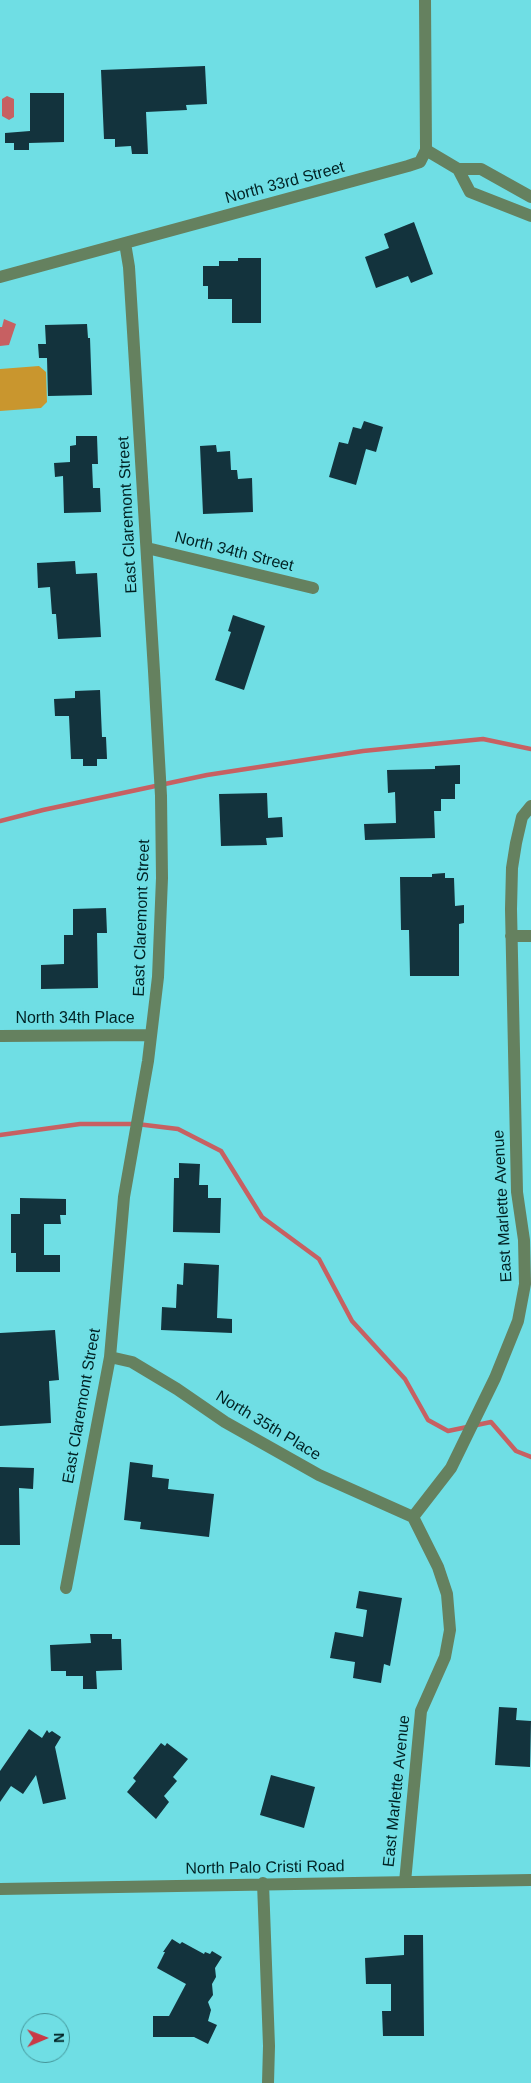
<!DOCTYPE html>
<style>
body{margin:0}
#map{position:relative;width:531px;height:2083px;overflow:hidden;background:#6fdee4;font-family:Arial,sans-serif}
canvas{display:block}
.north{position:absolute;left:20px;top:2013px;width:50px;height:50px;box-sizing:border-box;background:#6fdee4;border:1px solid #439397;border-radius:50%;rotate:89deg;font-size:14px;font-weight:700;line-height:20px;text-align:center;color:#002224}
.north::after{content:'';display:block;margin:auto;width:18px;height:22px;background:#c93946;clip-path:polygon(50% 0,100% 100%,50% 72%,0 100%)}
</style>
<div id="map">
<canvas width="531" height="2083"></canvas>
<div class="north">N</div>
</div>
<script>
const context = document.querySelector('canvas').getContext('2d');
context.lineJoin = 'round';
function fill(path, color) { context.fillStyle = color; context.fill(path, 'evenodd'); }
const toPath = rows => new Path2D(rows.map(r => 'M' + r).join(''));
function trace(path, color, width, dash) { context.strokeStyle = color; context.lineWidth = width; context.lineCap = dash ? 'butt' : 'round'; context.setLineDash(dash || []); context.stroke(path); }
function label(font, color, halo, rows, align = 'center') {
  context.font = font + ' Arial,sans-serif'; context.lineWidth = 5; context.setLineDash([]); context.textBaseline = 'middle'; context.strokeStyle = halo; context.fillStyle = color; for (const [text, x, y, turn = 0] of rows) {
    context.save(); context.translate(x, y); context.rotate((+turn || 0) * Math.PI / 180); context.textAlign = isNaN(turn) ? turn : align; if (halo) context.strokeText(text, 0, 0); context.fillText(text, 0, 0); context.restore();
  }
}
fill(toPath([
 [39,366,46,372,47,402,41,408,0,411,0,369]
]), '#c9962e');
fill(toPath([
 [7,96,14,99,14,117,9,120,2,116,2,99],
 [4,319,16,324,9,345,0,346,0,327,2,327]
]), '#c76062');
trace(toPath([
 [0,821,43,810,207,775,363,751,483,739,531,749],
 [0,1135,80,1124,137,1124,178,1129,221,1151,262,1217,319,1259,352,1321,405,1379,428,1420,448,1431,491,1422,516,1451,531,1457]
]), '#c76062', 4.5);
fill(toPath([
 [205,66,207,104,186,105,187,110,146,112,148,154,132,154,131,146,115,147,115,139,104,139,101,70],
 [30,93,64,93,64,142,29,143,29,150,14,150,14,143,5,143,5,133,30,131],
 [414,222,433,274,411,283,408,276,376,288,365,257,389,248,384,234],
 [238,258,261,258,261,323,232,323,232,299,208,299,208,286,203,286,203,266,219,266,219,261,238,261],
 [87,324,88,338,90,338,92,395,48,396,47,358,39,358,38,344,46,344,45,325],
 [364,421,383,427,376,452,366,449,356,485,329,477,339,442,348,444,353,427,361,429],
 [76,436,97,436,98,464,92,464,93,488,100,488,101,512,64,513,63,476,55,477,54,463,70,462,70,446,76,445],
 [216,445,217,452,230,451,231,470,237,470,238,479,252,478,253,512,203,514,200,446],
 [75,561,76,574,97,573,101,637,58,639,56,614,52,614,50,587,38,588,37,563],
 [233,615,265,626,244,690,215,680,231,632,228,631],
 [100,690,102,737,106,737,107,759,97,759,97,766,83,766,83,759,71,759,69,716,55,716,54,699,75,698,75,691],
 [460,765,460,784,455,784,455,799,441,799,441,811,434,811,435,838,365,840,364,824,396,823,395,792,388,793,387,770,435,769,435,766],
 [267,793,268,818,282,817,283,837,266,838,267,845,221,846,219,794],
 [445,873,445,878,454,878,455,906,464,905,464,923,459,924,459,976,410,976,409,930,401,930,400,877,432,877,432,874],
 [106,908,107,933,97,933,98,988,41,989,41,965,64,964,64,935,73,935,73,909],
 [179,1163,200,1164,199,1185,208,1185,208,1198,221,1198,220,1233,173,1232,174,1178,179,1178],
 [20,1198,66,1199,66,1215,60,1215,61,1224,44,1224,44,1255,60,1255,60,1272,16,1272,16,1253,11,1253,11,1214,20,1214],
 [184,1263,219,1265,217,1318,232,1319,232,1333,161,1330,162,1307,176,1308,177,1284,183,1285],
 [55,1330,59,1380,49,1381,51,1423,0,1426,0,1333],
 [130,1462,153,1465,152,1477,169,1479,168,1489,214,1494,209,1537,140,1529,141,1522,124,1520],
 [0,1467,34,1468,33,1489,19,1488,20,1545,0,1545],
 [359,1591,402,1598,390,1666,384,1664,381,1683,353,1678,355,1662,330,1658,335,1632,363,1637,367,1610,356,1608],
 [90,1634,112,1634,112,1639,121,1639,122,1670,96,1671,97,1689,83,1689,83,1676,66,1676,66,1671,51,1671,50,1645,91,1643],
 [499,1707,517,1708,516,1720,531,1721,530,1767,495,1765],
 [29,1729,42,1738,47,1730,49,1733,52,1731,61,1737,55,1747,66,1799,43,1804,36,1775,23,1794,11,1786,0,1802,0,1771],
 [161,1743,165,1746,167,1743,188,1759,173,1777,177,1781,164,1796,169,1802,156,1819,127,1792,136,1781,133,1778],
 [271,1775,315,1787,304,1828,260,1815],
 [404,1935,423,1935,424,2036,383,2036,382,2011,391,2011,391,1984,366,1984,365,1958,404,1955],
 [172,1939,180,1944,182,1942,204,1954,205,1952,210,1954,212,1951,222,1957,215,1968,216,1977,212,1984,213,1995,208,2002,211,2010,208,2021,217,2025,208,2044,194,2037,153,2037,153,2016,169,2016,186,1984,157,1968,165,1952,163,1952]
]), '#13333d');
trace(toPath([
 [426,150,458,169,481,169,531,197],
 [458,169,470,192,531,216],
 [0,277,408,166,420,162,426,150,425,0],
 [147,548,313,588],
 [511,936,531,936],
 [0,1036,151,1035],
 [110,1357,132,1362,177,1389,225,1422,319,1475,413,1517],
 [66,1588,110,1357,124,1197,148,1061,158,977,162,878,161,796,154,671,129,267,125,243],
 [405,1882,421,1711,445,1657,450,1630,447,1594,438,1567,413,1517,451,1468,495,1378,518,1321,525,1284,524,1240,517,1192,511,909,512,868,516,843,522,817,531,806],
 [263,1883,269,2046,268,2083],
 [0,1889,531,1880]
]), '#65815f', 12);
label('16px', '#002224', '#6fdee4', [
 ["North 33rd Street",285,183,-15],
 ["East Claremont Street",128,515,-93],
 ["North 34th Street",234,552,14],
 ["East Claremont Street",142,918,-88],
 ["North 34th Place",75,1019],
 ["East Marlette Avenue",503,1206,-93],
 ["East Claremont Street",82,1406,-80],
 ["North 35th Place",268,1426,31],
 ["East Marlette Avenue",397,1791,-84],
 ["North Palo Cristi Road",265,1868,-1]
]);
</script>
